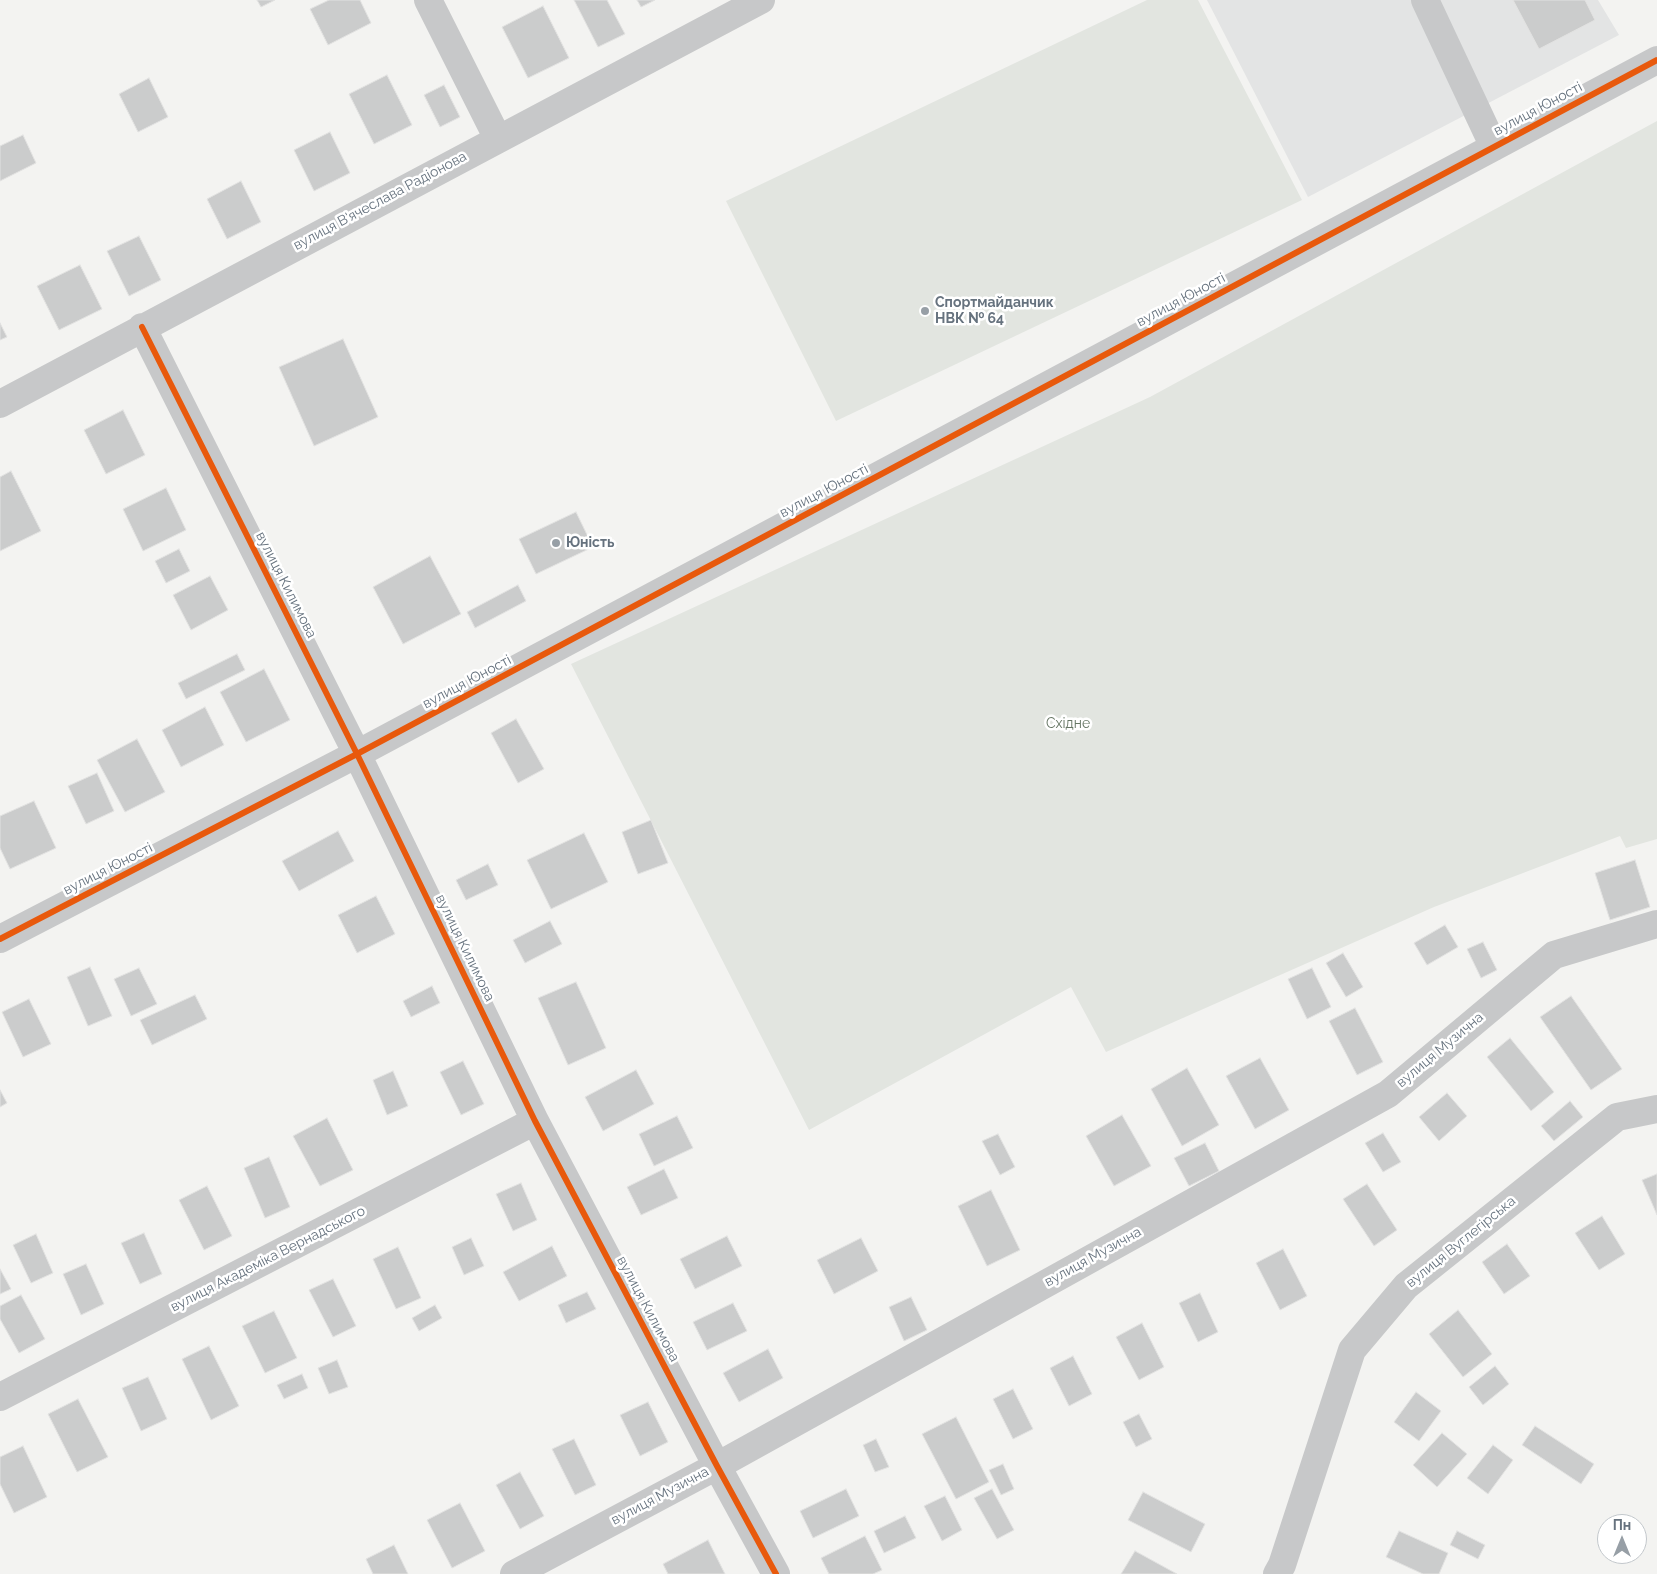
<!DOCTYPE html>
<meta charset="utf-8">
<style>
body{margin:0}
#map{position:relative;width:1657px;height:1574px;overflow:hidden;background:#f3f3f1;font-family:Raleway,sans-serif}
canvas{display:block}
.north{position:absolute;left:1597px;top:1514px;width:50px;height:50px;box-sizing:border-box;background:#fff;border:1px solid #c2c7cb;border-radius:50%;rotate:0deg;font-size:14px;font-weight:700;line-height:20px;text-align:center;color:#66727e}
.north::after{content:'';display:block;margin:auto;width:18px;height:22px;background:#979fa6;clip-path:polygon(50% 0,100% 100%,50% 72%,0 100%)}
</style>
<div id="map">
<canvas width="1657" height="1574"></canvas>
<div class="north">Пн</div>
</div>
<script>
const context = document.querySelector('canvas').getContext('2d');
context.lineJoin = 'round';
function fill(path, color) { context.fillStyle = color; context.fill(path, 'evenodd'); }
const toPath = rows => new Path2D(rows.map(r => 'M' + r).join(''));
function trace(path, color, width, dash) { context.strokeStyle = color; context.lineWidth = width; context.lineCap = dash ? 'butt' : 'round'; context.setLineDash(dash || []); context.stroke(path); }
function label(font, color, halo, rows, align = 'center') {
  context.font = font + ' Raleway,sans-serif'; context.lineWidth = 5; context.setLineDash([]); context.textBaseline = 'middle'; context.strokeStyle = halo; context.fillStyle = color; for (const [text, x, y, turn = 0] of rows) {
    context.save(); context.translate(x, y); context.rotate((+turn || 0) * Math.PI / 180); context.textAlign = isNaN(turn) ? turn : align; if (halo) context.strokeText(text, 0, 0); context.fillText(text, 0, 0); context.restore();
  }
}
fill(toPath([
 [1207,0,1598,0,1619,35,1308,197]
]), '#e3e4e4');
fill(toPath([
 [1147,0,1198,0,1302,200,836,421,726,201],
 [1657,121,1657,839,1626,848,1620,836,1434,907,1106,1052,1071,987,809,1130,571,664,1150,397]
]), '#e2e5e0');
const building = toPath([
 [257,0,275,0,261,7,257,0],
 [329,0,360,0,371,23,328,45,310,9,329,0],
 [574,0,607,0,625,34,598,47,574,0],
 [637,0,655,0,641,7,637,0],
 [1513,0,1585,0,1595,20,1539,49,1513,0],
 [543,6,569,58,528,78,502,27,543,6],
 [387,75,412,125,374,144,349,94,387,75],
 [149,78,168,117,138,132,119,94,149,78],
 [444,85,460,117,440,127,424,95,444,85],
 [330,132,350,173,314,191,294,150,330,132],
 [23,135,36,163,0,181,0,146,23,135],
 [241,181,261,222,227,239,207,199,241,181],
 [139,236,161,280,129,296,107,251,139,236],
 [80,265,102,309,59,330,37,286,80,265],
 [0,323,7,337,0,340,0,323],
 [343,339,378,417,314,446,279,367,343,339],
 [123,410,145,455,106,474,84,430,123,410],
 [11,471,41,531,0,551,0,477,11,471],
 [166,488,186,530,143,551,123,509,166,488],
 [576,512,593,547,536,574,519,539,576,512],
 [179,549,190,571,166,583,155,561,179,549],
 [430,556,461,614,403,644,373,587,430,556],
 [210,576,228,610,191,630,173,595,210,576],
 [518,585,526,601,475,628,467,612,518,585],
 [237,654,245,670,186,699,178,683,237,654],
 [264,669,290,720,246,742,220,692,264,669],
 [205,707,224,745,181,767,162,730,205,707],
 [516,719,544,769,518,783,491,733,516,719],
 [137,739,165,792,125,812,97,760,137,739],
 [97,773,114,811,86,824,68,786,97,773],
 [34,801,56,848,10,869,0,848,0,816,34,801],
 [651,820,668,863,638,874,622,832,651,820],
 [338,831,354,861,299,891,282,861,338,831],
 [584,833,608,882,551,909,527,860,584,833],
 [1635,860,1650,907,1610,920,1595,873,1635,860],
 [488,864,498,885,466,900,456,880,488,864],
 [376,896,395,934,357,953,338,915,376,896],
 [550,921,562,944,525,963,513,940,550,921],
 [1445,925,1458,947,1427,965,1414,943,1445,925],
 [1483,942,1497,970,1481,978,1467,949,1483,942],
 [1343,953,1363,987,1346,997,1326,963,1343,953],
 [90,967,112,1016,88,1026,67,977,90,967],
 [139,968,157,1004,131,1016,114,979,139,968],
 [1312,968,1331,1007,1307,1019,1288,979,1312,968],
 [576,982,606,1048,568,1065,538,998,576,982],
 [432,986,440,1003,411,1017,403,1001,432,986],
 [195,995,207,1019,152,1045,140,1020,195,995],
 [1571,996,1622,1069,1591,1090,1540,1017,1571,996],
 [29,999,51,1044,23,1057,2,1012,29,999],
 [1355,1008,1383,1062,1357,1075,1329,1021,1355,1008],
 [1510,1038,1554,1092,1531,1111,1487,1057,1510,1038],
 [1260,1058,1289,1110,1255,1129,1226,1076,1260,1058],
 [463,1061,484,1104,461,1115,440,1072,463,1061],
 [1187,1068,1219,1125,1182,1146,1151,1089,1187,1068],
 [636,1070,654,1104,603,1131,585,1097,636,1070],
 [393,1071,408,1106,387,1115,373,1080,393,1071],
 [0,1090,7,1103,0,1107,0,1090],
 [1447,1093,1467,1116,1439,1141,1419,1117,1447,1093],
 [1570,1101,1583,1117,1554,1141,1541,1126,1570,1101],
 [1122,1115,1151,1166,1114,1186,1086,1136,1122,1115],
 [677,1116,693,1148,654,1166,639,1134,677,1116],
 [327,1118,353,1170,320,1186,293,1136,327,1118],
 [1383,1133,1401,1162,1383,1172,1365,1143,1383,1133],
 [998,1134,1015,1167,1000,1175,982,1141,998,1134],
 [1205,1143,1219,1171,1189,1186,1174,1158,1205,1143],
 [269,1157,290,1207,265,1218,244,1168,269,1157],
 [664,1169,678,1198,641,1215,627,1187,664,1169],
 [1657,1174,1657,1215,1642,1180,1657,1174],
 [521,1183,537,1220,513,1231,496,1194,521,1183],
 [1367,1184,1397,1230,1374,1246,1343,1199,1367,1184],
 [207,1186,232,1236,204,1250,179,1200,207,1186],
 [991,1190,1020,1250,987,1266,958,1206,991,1190],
 [1602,1216,1625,1254,1599,1270,1575,1233,1602,1216],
 [144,1233,162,1274,140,1284,121,1243,144,1233],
 [36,1234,53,1273,31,1283,13,1245,36,1234],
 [727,1236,742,1266,695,1289,680,1259,727,1236],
 [471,1238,484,1266,464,1275,452,1247,471,1238],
 [861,1238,878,1271,834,1294,817,1260,861,1238],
 [1507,1244,1530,1276,1504,1294,1482,1262,1507,1244],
 [552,1246,567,1276,519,1301,503,1272,552,1246],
 [398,1247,421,1298,396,1309,373,1259,398,1247],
 [1283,1249,1307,1296,1280,1310,1256,1263,1283,1249],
 [86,1264,104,1304,81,1315,63,1274,86,1264],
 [0,1269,11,1289,0,1294,0,1269],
 [333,1279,356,1326,333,1337,309,1290,333,1279],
 [587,1292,596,1309,566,1323,558,1305,587,1292],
 [1200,1293,1218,1332,1198,1342,1179,1303,1200,1293],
 [21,1295,45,1339,19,1353,0,1319,0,1306,21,1295],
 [911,1297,927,1330,904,1341,889,1307,911,1297],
 [733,1303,747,1331,707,1350,693,1322,733,1303],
 [435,1305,442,1318,419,1331,412,1318,435,1305],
 [1458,1310,1492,1354,1463,1377,1429,1334,1458,1310],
 [274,1311,297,1358,265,1373,242,1326,274,1311],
 [1142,1323,1164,1367,1139,1380,1116,1337,1142,1323],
 [209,1346,239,1406,211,1420,182,1359,209,1346],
 [768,1349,783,1378,739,1402,723,1373,768,1349],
 [1073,1356,1092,1394,1069,1406,1050,1368,1073,1356],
 [337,1360,348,1387,329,1394,318,1368,337,1360],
 [1495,1366,1509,1384,1483,1405,1469,1387,1495,1366],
 [302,1374,308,1388,284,1399,277,1385,302,1374],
 [148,1377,167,1419,141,1431,122,1388,148,1377],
 [1013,1389,1033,1429,1013,1439,993,1399,1013,1389],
 [1416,1392,1441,1411,1419,1441,1394,1422,1416,1392],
 [78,1399,108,1457,77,1472,48,1414,78,1399],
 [648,1402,668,1442,640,1456,620,1415,648,1402],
 [1139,1414,1152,1439,1136,1447,1123,1422,1139,1414],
 [956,1417,989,1482,956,1499,922,1434,956,1417],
 [1535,1426,1594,1464,1581,1484,1522,1445,1535,1426],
 [1442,1433,1467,1454,1437,1487,1413,1465,1442,1433],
 [574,1439,596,1485,575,1495,552,1449,574,1439],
 [876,1439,889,1467,875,1472,863,1445,876,1439],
 [1493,1445,1513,1460,1488,1494,1467,1478,1493,1445],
 [23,1446,47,1497,14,1513,0,1484,0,1457,23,1446],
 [1003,1464,1014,1489,1001,1495,989,1470,1003,1464],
 [520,1472,544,1516,520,1529,496,1485,520,1472],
 [846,1489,859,1516,813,1538,800,1511,846,1489],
 [992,1489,1014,1530,997,1539,974,1498,992,1489],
 [1143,1492,1205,1524,1191,1552,1128,1520,1143,1492],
 [945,1496,962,1530,942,1541,924,1506,945,1496],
 [460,1503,485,1551,452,1568,427,1520,460,1503],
 [905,1516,916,1538,884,1553,874,1531,905,1516],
 [1399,1531,1448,1553,1439,1574,1423,1574,1386,1557,1399,1531],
 [1457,1531,1485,1545,1478,1559,1450,1545,1457,1531],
 [865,1536,882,1570,873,1574,829,1574,821,1558,865,1536],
 [708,1540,725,1574,668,1574,663,1564,708,1540],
 [394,1545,408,1574,373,1574,366,1559,394,1545],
 [1135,1551,1177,1574,1121,1574,1135,1551]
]);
fill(building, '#cbcccc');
trace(building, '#e2e2e1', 1);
trace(toPath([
 [428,0,498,139],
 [1425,0,1494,147],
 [142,327,357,754,535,1121,717,1466,776,1574],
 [0,404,761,0],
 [0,939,357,754,1657,60],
 [0,1397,535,1121],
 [514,1574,717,1466,1388,1094,1554,955,1657,924],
 [1277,1574,1282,1565,1352,1350,1406,1286,1617,1117,1657,1109]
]), '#c7c8c9', 28);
trace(toPath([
 [142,327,357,754,535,1121,717,1466,776,1574],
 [0,939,357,754,1657,60]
]), '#e8590c', 6);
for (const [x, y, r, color] of [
 [925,311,5,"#979fa6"],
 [556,543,5,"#979fa6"]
]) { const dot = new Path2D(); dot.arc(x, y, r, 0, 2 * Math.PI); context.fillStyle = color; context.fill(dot); trace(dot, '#fff', 2); }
label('14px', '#66727e', '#fff', [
 ["вулиця Юності",1538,109,-28],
 ["вулиця В'ячеслава Радіонова",380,201,-28],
 ["вулиця Юності",1181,300,-28],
 ["вулиця Юності",824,491,-28],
 ["вулиця Килимова",286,585,63],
 ["вулиця Юності",467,682,-28],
 ["вулиця Юності",108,869,-27],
 ["вулиця Килимова",465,948,64],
 ["вулиця Музична",1440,1050,-40],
 ["вулиця Вуглегірська",1461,1242,-39],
 ["вулиця Музична",1093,1257,-29],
 ["вулиця Академіка Вернадського",268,1259,-27],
 ["вулиця Килимова",648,1309,62],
 ["вулиця Музична",660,1496,-28]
]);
label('bold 14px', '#66727e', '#fff', [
 ["Спортмайданчик",935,303],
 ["НВК № 64",935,319],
 ["Юність",566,543]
], 'left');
label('14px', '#667664', '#fff', [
 ["Східне",1068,724]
]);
</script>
